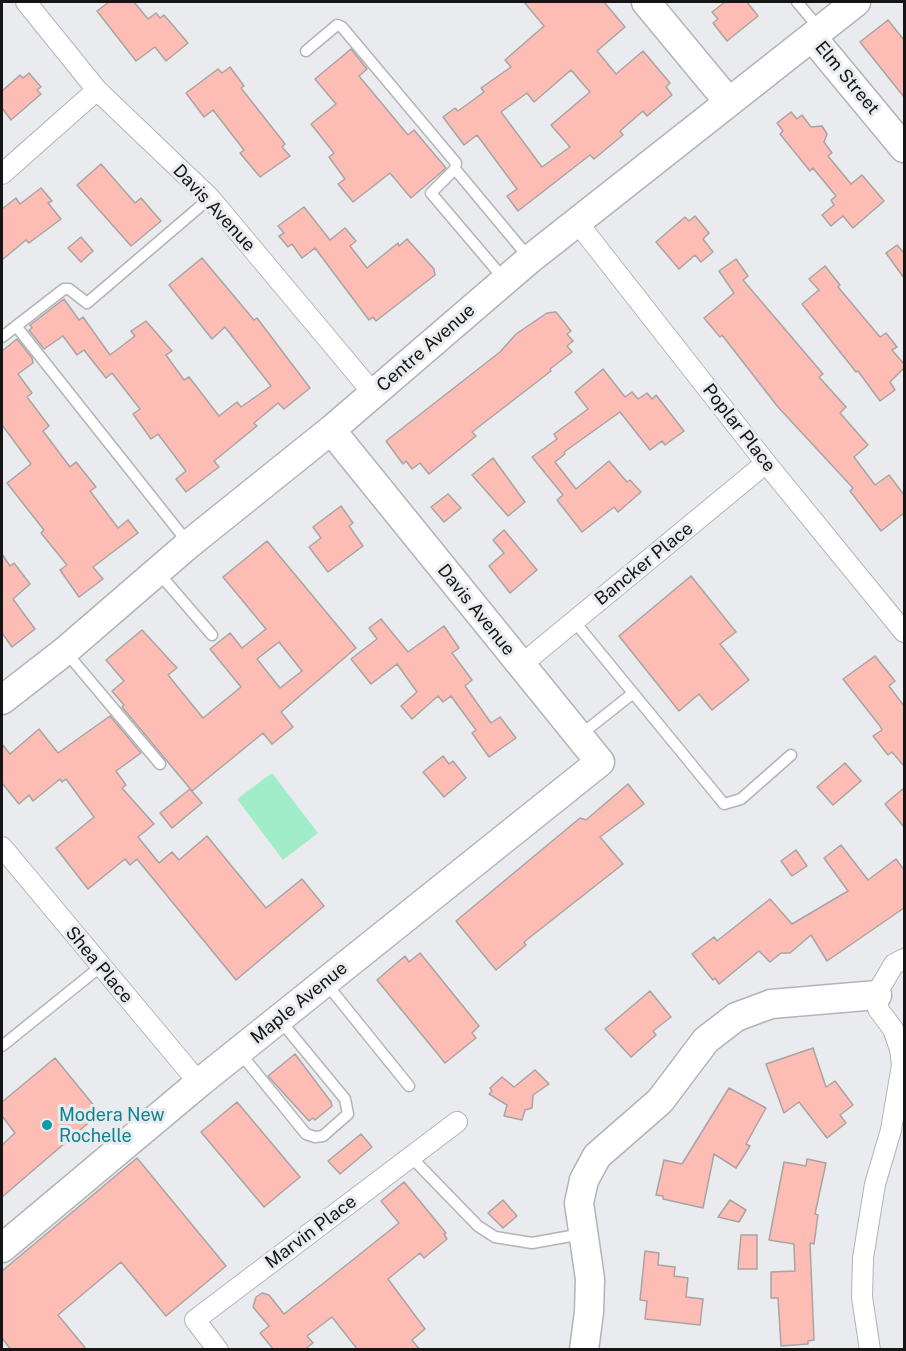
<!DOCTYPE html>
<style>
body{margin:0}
#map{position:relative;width:906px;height:1351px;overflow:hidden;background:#eaebef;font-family:"Public Sans",sans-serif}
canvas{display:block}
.frame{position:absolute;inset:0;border:3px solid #151516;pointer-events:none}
</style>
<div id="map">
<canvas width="906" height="1351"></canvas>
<div class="frame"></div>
</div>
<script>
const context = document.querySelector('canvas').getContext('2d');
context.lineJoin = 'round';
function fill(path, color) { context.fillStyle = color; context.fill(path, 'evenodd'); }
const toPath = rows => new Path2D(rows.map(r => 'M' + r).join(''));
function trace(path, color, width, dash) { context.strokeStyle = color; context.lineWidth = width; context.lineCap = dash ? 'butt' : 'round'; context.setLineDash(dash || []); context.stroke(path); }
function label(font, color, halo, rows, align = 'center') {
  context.font = font + ' "Public Sans",sans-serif'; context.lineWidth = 6; context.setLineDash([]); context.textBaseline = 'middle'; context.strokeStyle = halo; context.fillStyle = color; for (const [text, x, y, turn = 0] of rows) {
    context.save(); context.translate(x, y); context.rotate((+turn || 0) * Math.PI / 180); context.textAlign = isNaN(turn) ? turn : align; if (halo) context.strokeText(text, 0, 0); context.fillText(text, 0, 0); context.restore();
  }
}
fill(toPath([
 [272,773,318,833,283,860,237,799]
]), '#a2edc9');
const building = toPath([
 [109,2,134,2,148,19,156,13,160,18,164,15,188,43,166,61,155,47,136,61,97,11,109,2],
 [524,2,604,2,625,27,597,51,616,74,643,51,670,83,666,87,672,95,647,116,643,111,620,131,623,135,594,159,590,155,518,211,507,196,517,189,477,135,464,145,443,117,455,108,458,111,484,92,481,88,511,67,505,60,544,26,524,2],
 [571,70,590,92,551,125,570,147,542,167,501,112,527,93,534,102,571,70],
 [725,2,747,2,758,16,727,41,713,23,718,19,712,12,725,2],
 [888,20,904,40,904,97,860,42,888,20],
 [351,49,367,69,359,76,408,135,414,130,446,168,411,198,390,173,353,202,338,184,345,179,329,157,334,153,311,124,336,104,315,79,351,49],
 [230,67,244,86,241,88,285,144,282,147,290,156,260,177,240,153,244,150,213,110,204,117,186,93,218,69,222,73,230,67],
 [29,73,41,87,37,90,41,94,11,120,2,108,2,91,20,75,23,78,29,73],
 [791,112,797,119,802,115,811,127,822,126,827,134,824,142,832,153,828,156,851,184,862,175,884,201,853,228,843,216,831,226,822,215,834,205,831,200,836,196,813,168,810,171,780,134,783,131,777,123,791,112],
 [101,164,135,203,141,198,161,221,131,246,77,185,101,164],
 [41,188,52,201,48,203,61,219,29,243,26,240,2,260,2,209,16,198,20,204,41,188],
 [304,207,330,240,345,228,356,241,350,246,367,268,398,243,399,246,407,239,434,269,435,275,376,321,373,317,369,320,315,248,302,258,292,244,288,247,279,236,284,233,278,226,304,207],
 [695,216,709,233,703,239,713,252,701,262,695,255,679,269,656,242,685,217,689,221,695,216],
 [81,237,93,251,81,262,68,248,81,237],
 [897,245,904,253,904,278,886,253,897,245],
 [202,258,254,320,257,318,310,388,284,409,278,403,254,423,257,426,214,461,219,467,186,492,176,479,186,471,158,434,151,439,133,414,140,409,112,373,106,378,84,350,77,355,63,336,44,349,29,330,32,328,30,325,64,299,79,320,83,317,110,355,135,336,131,331,146,321,172,351,166,355,184,380,189,377,219,416,237,402,241,407,271,386,225,327,212,339,169,285,202,258],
 [736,259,748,276,743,280,823,374,819,377,846,407,840,413,868,445,854,457,875,485,889,475,904,495,904,513,881,531,850,491,853,488,778,407,722,335,720,337,704,318,734,293,719,271,736,259],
 [825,266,840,285,838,287,880,337,886,333,897,347,892,350,904,364,904,368,890,382,895,390,880,401,858,371,856,372,802,304,819,290,809,279,825,266],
 [556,312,571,331,567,334,573,341,567,346,572,352,550,369,551,371,472,432,476,436,429,474,420,463,412,469,406,461,403,464,386,441,500,352,516,334,547,313,556,312],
 [17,339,32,358,33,363,18,374,32,393,27,397,49,426,43,431,70,467,76,462,96,487,90,491,118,528,128,520,138,533,93,567,103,579,79,597,60,570,67,565,41,533,44,530,7,483,31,464,2,425,2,351,17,339],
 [603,369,625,397,632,392,638,399,647,393,652,399,656,395,684,431,665,445,662,441,650,450,620,412,564,452,565,454,555,462,576,489,609,461,627,482,630,480,641,492,618,512,614,507,582,532,557,500,563,495,532,457,557,439,554,434,588,409,575,392,603,369],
 [493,458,525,502,508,516,472,475,493,458],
 [448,494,461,508,444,522,431,507,448,494],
 [341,506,353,523,349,526,363,546,328,572,309,547,321,538,313,527,341,506],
 [504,530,537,570,510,593,489,566,504,553,493,540,504,530],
 [267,541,356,648,281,712,293,727,272,744,263,733,192,791,122,707,124,705,112,691,124,681,106,660,142,630,177,668,168,675,203,718,241,687,210,649,230,633,242,648,266,629,223,577,267,541],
 [279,642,302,671,280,688,257,659,279,642],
 [2,554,10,566,14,563,30,584,13,599,35,629,12,647,2,633,2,554],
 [691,576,736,632,720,644,749,680,712,710,699,694,679,711,619,636,691,576],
 [381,619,408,652,444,626,459,648,452,653,472,680,465,686,491,723,500,717,516,738,489,757,472,733,476,730,451,696,443,702,438,696,412,719,401,706,417,692,397,664,371,684,351,659,377,639,369,628,381,619],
 [875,656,895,681,889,686,904,706,904,766,892,752,888,755,873,736,882,730,880,726,843,679,875,656],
 [110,716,141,753,116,771,126,785,122,788,154,824,138,837,159,863,172,852,179,860,207,836,266,908,302,879,324,906,236,980,137,859,130,865,125,859,88,889,56,848,94,817,66,779,62,782,60,779,33,801,29,795,19,804,2,783,2,744,10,754,39,729,58,753,110,716],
 [443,756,449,764,453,761,466,778,444,797,423,772,443,756],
 [845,763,861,781,833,805,817,787,845,763],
 [628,784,644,804,600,837,623,864,524,942,526,945,496,970,456,921,580,818,586,820,628,784],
 [904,788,904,827,885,804,904,788],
 [190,789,202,803,172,828,160,813,190,789],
 [841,845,868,880,896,859,904,870,904,908,827,961,811,935,790,953,781,953,770,962,759,951,719,984,715,978,713,980,692,954,714,937,717,941,770,899,792,924,848,891,824,858,841,845],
 [796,850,807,866,792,876,781,861,796,850],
 [420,953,479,1026,472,1033,476,1038,445,1063,377,980,405,956,409,962,420,953],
 [650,991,671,1017,653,1031,656,1035,631,1057,605,1029,650,991],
 [813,1048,826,1087,835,1081,853,1105,840,1115,846,1123,827,1138,799,1102,784,1113,766,1064,813,1048],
 [295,1054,331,1102,332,1106,315,1120,313,1118,309,1121,268,1076,295,1054],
 [55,1058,100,1113,2,1197,2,1145,15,1133,2,1116,2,1102,55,1058],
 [535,1070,549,1084,533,1095,532,1108,525,1110,522,1120,504,1116,507,1105,489,1094,492,1091,490,1088,502,1077,514,1087,535,1070],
 [729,1088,766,1108,746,1144,750,1146,736,1168,714,1154,703,1208,663,1199,663,1196,656,1195,664,1160,682,1164,729,1088],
 [237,1102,300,1177,264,1207,201,1132,237,1102],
 [361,1134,372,1147,340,1174,328,1161,361,1134],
 [137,1158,226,1266,166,1316,121,1262,58,1315,87,1350,11,1350,2,1338,2,1271,137,1158],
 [807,1159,826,1163,815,1214,818,1215,814,1244,810,1243,814,1340,808,1341,808,1344,781,1346,778,1298,771,1298,771,1272,795,1271,794,1244,769,1240,784,1162,806,1166,807,1159],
 [404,1182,446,1233,444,1234,447,1239,424,1258,420,1253,388,1279,425,1329,412,1340,420,1350,358,1350,332,1317,307,1336,313,1343,304,1350,274,1350,260,1333,269,1326,253,1307,256,1297,262,1293,269,1295,284,1314,325,1282,399,1223,381,1201,404,1182],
 [503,1200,517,1216,503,1228,488,1213,503,1200],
 [730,1200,746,1210,739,1222,718,1217,730,1200],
 [741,1235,757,1235,757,1269,738,1269,741,1235],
 [645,1251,659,1253,658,1265,675,1267,674,1276,688,1278,686,1297,703,1299,700,1325,645,1319,647,1301,640,1300,645,1251]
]);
fill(building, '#fdbcb4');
trace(building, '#a9a4a3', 1.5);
const lane = toPath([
 [797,2,820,29],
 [306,51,337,25,342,27,456,163,455,169],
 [504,279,431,193,455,169,530,259],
 [16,326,189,544],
 [2,337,64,289,69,289,87,303,210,198],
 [157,571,212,635],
 [574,621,724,804,741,799,791,755],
 [65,651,160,764],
 [579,736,632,694],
 [325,982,409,1086],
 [2,1046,100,967],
 [240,1053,306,1134,315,1137,323,1136,348,1114,345,1099,279,1019],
 [411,1157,478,1226,495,1237,532,1243,582,1234]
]);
const street = toPath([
 [26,2,97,90,210,198,373,393],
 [2,174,97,90],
 [577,222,766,463,904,632],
 [521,665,766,463],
 [2,847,199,1083],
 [218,1350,195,1320,457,1122],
 [870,1350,862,1297,863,1258,875,1184,891,1130,902,1065,900,1049,893,1029,878,1009,877,993,894,964,904,959]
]);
const secondary = toPath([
 [646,2,728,101],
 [812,37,904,148],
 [2,700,65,651,189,544,331,430,530,259,856,2],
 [2,1248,199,1083,600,762,331,430],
 [584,1350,589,1312,590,1279,579,1203,584,1180,597,1156,660,1101,706,1040,736,1017,771,1004,877,995]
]);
trace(lane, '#b3b3b8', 13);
trace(street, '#b3b3b8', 22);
trace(secondary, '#b3b3b8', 31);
trace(lane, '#fff', 10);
trace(street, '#fff', 20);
trace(secondary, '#fff', 28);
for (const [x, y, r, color] of [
 [47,1125,6,"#0f9aa8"]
]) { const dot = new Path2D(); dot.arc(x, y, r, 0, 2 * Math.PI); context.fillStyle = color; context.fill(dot); trace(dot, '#eaebef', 2); }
label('18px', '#151516', '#eaebef', [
 ["Elm Street",847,78,50],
 ["Davis Avenue",214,208,47],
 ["Centre Avenue",426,348,-41],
 ["Poplar Place",739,428,52],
 ["Bancker Place",644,564,-39],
 ["Davis Avenue",476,610,51],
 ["Shea Place",99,965,50],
 ["Maple Avenue",299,1003,-39],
 ["Marvin Place",311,1232,-37]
]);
label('18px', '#0d838f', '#eaebef', [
 ["Modera New",59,1115],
 ["Rochelle",59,1136]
], 'left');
</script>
